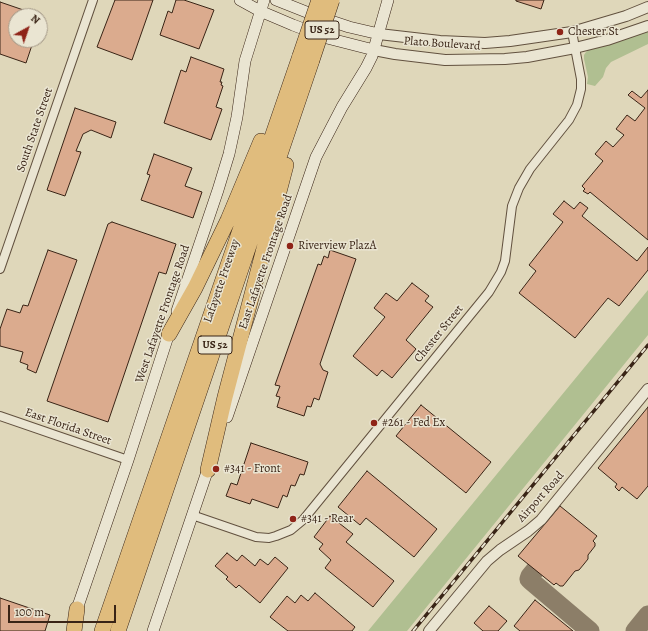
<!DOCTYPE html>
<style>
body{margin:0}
#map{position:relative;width:648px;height:631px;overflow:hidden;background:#dfd7ba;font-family:Alegreya,serif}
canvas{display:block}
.north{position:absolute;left:8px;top:8px;width:40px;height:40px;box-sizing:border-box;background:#eae5d2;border:1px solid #a39887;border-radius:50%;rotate:40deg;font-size:11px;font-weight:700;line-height:16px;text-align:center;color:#392416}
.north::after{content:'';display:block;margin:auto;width:14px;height:18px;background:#8f2418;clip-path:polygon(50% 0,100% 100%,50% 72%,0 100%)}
.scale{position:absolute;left:8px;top:605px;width:108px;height:18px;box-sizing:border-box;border:2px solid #392416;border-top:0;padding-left:5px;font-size:12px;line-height:14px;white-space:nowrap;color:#392416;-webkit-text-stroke:3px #eae5d2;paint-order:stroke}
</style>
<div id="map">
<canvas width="648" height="631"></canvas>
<div class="north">N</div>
<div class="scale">100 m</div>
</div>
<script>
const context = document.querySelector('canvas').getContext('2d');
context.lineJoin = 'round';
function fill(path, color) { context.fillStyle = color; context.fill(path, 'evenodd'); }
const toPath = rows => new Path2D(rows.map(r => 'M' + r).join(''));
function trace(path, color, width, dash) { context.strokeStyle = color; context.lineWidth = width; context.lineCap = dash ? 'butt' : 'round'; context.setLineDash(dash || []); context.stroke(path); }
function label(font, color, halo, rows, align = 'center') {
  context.font = font + ' Alegreya,serif'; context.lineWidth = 3; context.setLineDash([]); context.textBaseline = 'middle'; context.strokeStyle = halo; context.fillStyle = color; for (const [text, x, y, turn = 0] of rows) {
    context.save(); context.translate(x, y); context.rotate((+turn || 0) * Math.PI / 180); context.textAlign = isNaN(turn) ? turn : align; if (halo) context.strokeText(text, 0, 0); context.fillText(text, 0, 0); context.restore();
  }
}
fill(toPath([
 [648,30,648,44,611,62,606,68,603,77,595,86,587,84,588,77,584,59,584,55,586,52,591,48],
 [648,290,648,335,407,631,368,631]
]), '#b0bf91');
trace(toPath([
 [535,570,530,576,529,579,531,581,590,631],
 [635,631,648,615]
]), '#8c7e68', 19);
const building = toPath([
 [115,0,153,0,132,60,97,47,115,0],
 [176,0,184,0,214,10,199,49,160,35,168,11,172,13,176,0],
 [516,0,544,0,541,9,516,1,516,0],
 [0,2,38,15,16,16,16,40,28,40,33,42,26,63,0,54,0,2],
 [191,57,224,69,220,82,222,82,221,85,223,86,216,107,222,109,211,140,164,123,181,70,186,72,191,57],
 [648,90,648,240,590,192,588,194,583,191,585,189,582,186,603,161,595,154,606,141,613,147,624,135,616,129,627,115,635,121,645,108,628,95,632,91,641,98,648,90],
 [75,108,116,122,111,138,91,130,83,134,76,151,81,152,65,196,47,190,75,108],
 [154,154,192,168,185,186,202,192,193,218,141,200,150,175,147,174,154,154],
 [564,201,574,209,580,202,588,208,582,216,637,261,648,247,648,270,619,306,608,298,575,338,519,293,536,271,529,265,563,222,553,214,564,201],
 [112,222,176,244,166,274,159,272,108,422,47,401,108,224,112,222],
 [48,250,77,260,36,373,27,369,28,365,20,362,23,352,0,346,0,329,7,309,20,313,23,305,28,306,48,250],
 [330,250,356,259,320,364,323,370,328,372,319,400,314,398,311,407,307,406,304,416,277,407,280,397,276,396,280,386,275,385,318,264,321,265,324,256,328,258,330,250],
 [412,283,429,296,425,301,433,307,406,340,416,349,392,378,382,370,377,376,353,356,385,317,374,308,386,293,397,301,412,283],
 [421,405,491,462,466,493,396,436,421,405],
 [648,407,648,486,637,499,622,487,619,491,615,487,617,484,598,468,648,407],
 [251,443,308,462,304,475,300,474,295,486,291,485,287,497,283,495,278,508,252,499,250,504,226,496,231,483,237,485,251,443],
 [367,471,437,529,414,557,366,518,360,525,338,507,367,471],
 [560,506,597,536,593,541,595,543,595,546,588,555,588,559,584,564,579,570,575,571,563,586,560,586,556,583,554,585,518,556,560,506],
 [330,516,353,534,346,542,394,581,373,607,325,568,331,560,319,549,323,544,314,537,330,516],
 [227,553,237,561,242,555,255,566,260,559,268,565,275,557,288,568,260,603,239,585,236,588,226,579,228,577,215,566,227,553],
 [315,593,355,627,352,631,288,631,270,617,287,596,295,603,301,595,308,601,315,593],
 [0,598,50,615,45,631,0,631,0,598],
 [535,600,573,631,520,631,514,626,535,600],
 [489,606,507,621,498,631,483,631,474,623,489,606]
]);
fill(building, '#dbab8e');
trace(building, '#392416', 1);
const minor = toPath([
 [0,269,93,0],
 [0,416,128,460],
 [192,515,256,537,269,538,276,536,291,530,303,520,489,292,501,272,505,261,512,206,519,188,530,169,569,120,577,105,581,89,581,79,572,32]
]);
const tertiary = toPath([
 [379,34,440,41,485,43,510,41,572,32,626,16,648,7],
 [374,50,395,54,445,60,505,59,527,57,575,48,607,40,648,26],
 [429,631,487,561,500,550,528,531,541,520,648,389]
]);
const secondary = toPath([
 [240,0,260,11,293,25,327,38,374,50],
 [276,0,319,17,349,27,379,34],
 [177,311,218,190,229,154,237,117,245,61,264,0],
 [227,417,316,157,342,107,366,68,372,56,388,0],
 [77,609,128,460,171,327],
 [153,631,210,463]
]);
const motorway = toPath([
 [169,334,195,288,228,220,261,141],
 [208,470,225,397,286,165],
 [74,631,77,609],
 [102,631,300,56],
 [118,631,312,60]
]);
trace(minor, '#62513f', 10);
trace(tertiary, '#62513f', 12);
trace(secondary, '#392416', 12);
trace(motorway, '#392416', 16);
trace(minor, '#eae5d2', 8);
trace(tertiary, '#eae5d2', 10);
trace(secondary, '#eae5d2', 11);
trace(motorway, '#e0bc7d', 15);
const rail = toPath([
 [413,631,648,345]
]);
trace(rail, '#392416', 3.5);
trace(rail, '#eae5d2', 2, [6]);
const motorwayBridge = toPath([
 [300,56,319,0],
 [312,60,332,0]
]);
trace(motorwayBridge, '#392416', 16, []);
trace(motorwayBridge, '#e0bc7d', 15);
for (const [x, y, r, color] of [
 [560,32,4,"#8f2418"],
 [290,246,4,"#8f2418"],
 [374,423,4,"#8f2418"],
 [216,469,4,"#8f2418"],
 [293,519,4,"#8f2418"]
]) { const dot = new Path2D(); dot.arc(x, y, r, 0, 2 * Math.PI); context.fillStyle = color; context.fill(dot); trace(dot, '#eae5d2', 1.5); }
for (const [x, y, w] of [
 [322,30,34],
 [215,345,34]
]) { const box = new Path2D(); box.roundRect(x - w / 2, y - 9, w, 18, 3); context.fillStyle = '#eae5d2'; context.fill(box); trace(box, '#392416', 1); }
label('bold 11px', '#392416', null, [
 ["US 52",322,30],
 ["US 52",215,345]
]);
label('12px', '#392416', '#eae5d2', [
 ["Chester St",568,32],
 ["Riverview PlazA",298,246],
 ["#261 - Fed Ex",382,423],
 ["#341 - Front",224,469],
 ["#341 - Rear",301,519]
], 'left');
label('12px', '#392416', '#eae5d2', [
 ["Plato Boulevard",442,44,4],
 ["South State Street",35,130,-71],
 ["East Lafayette Frontage Road",266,262,-71],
 ["Lafayette Freeway",222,281,-71],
 ["West Lafayette Frontage Road",163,314,-71],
 ["Chester Street",439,334,-51],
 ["East Florida Street",68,427,19],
 ["Airport Road",541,497,-48]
]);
</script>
